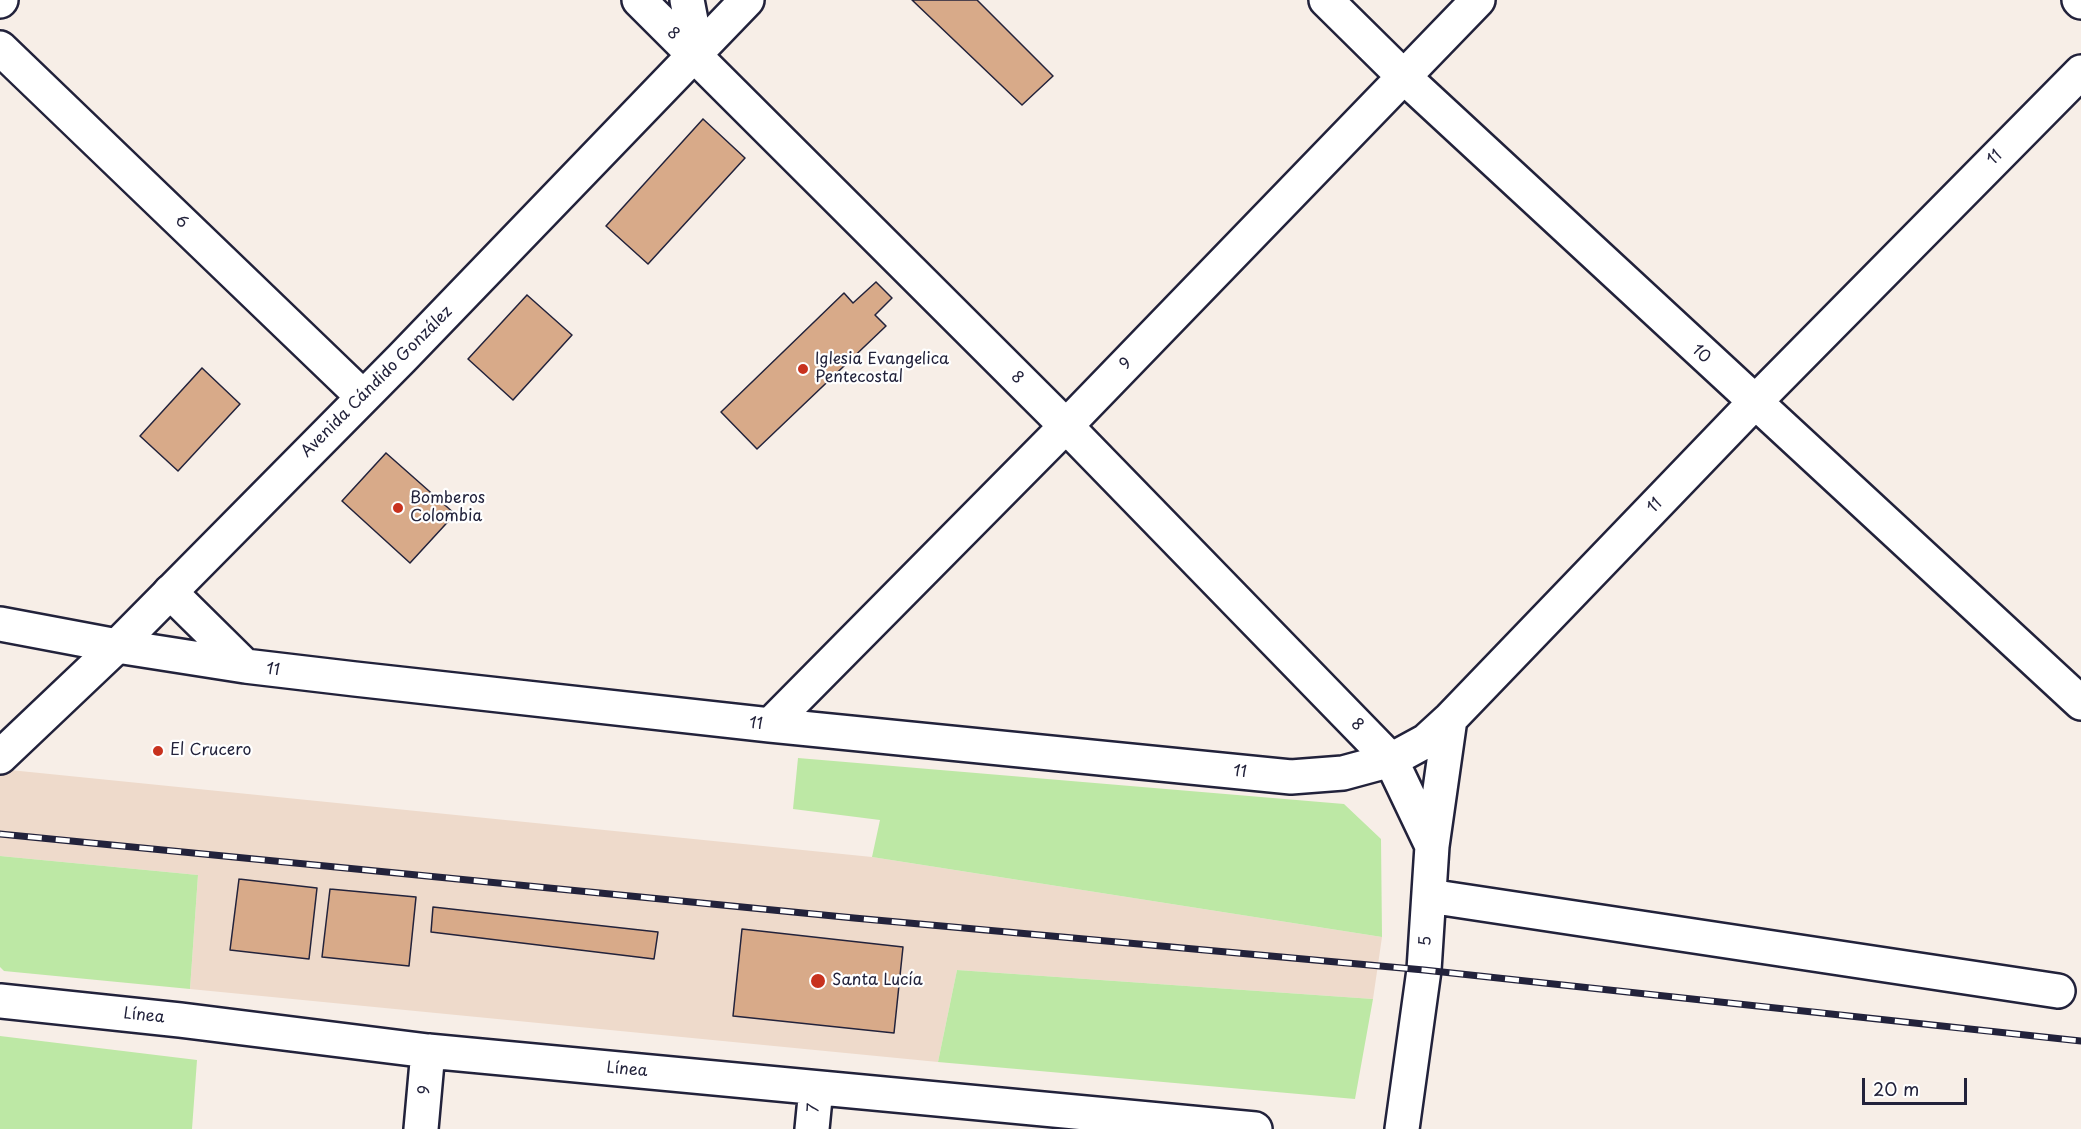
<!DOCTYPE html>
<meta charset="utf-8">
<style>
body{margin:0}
#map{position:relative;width:2081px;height:1129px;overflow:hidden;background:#f7eee7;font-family:"Playpen Sans",sans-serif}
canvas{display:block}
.scale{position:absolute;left:1862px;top:1078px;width:105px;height:27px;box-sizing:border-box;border:3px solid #22223b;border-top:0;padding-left:8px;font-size:18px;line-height:21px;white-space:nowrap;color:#22223b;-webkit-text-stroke:4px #fff;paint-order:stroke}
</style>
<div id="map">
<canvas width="2081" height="1129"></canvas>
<div class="scale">20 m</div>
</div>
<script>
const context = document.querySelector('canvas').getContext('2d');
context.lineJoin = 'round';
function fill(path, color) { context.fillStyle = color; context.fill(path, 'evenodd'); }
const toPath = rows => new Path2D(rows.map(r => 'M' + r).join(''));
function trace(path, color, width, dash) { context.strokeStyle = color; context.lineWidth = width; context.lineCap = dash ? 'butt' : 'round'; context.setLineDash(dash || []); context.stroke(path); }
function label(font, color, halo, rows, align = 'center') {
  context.font = font + ' "Playpen Sans",sans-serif'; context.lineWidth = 4.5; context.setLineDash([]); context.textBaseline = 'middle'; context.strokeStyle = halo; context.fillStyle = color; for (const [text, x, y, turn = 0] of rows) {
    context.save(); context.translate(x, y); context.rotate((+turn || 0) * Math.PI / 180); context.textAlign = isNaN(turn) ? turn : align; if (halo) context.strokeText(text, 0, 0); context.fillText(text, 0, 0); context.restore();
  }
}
fill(toPath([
 [0,769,872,857,1382,937,1373,999,957,970,938,1062,190,989,198,875,0,856]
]), '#eedacb');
fill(toPath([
 [798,758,1344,804,1381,839,1382,937,872,857,880,820,793,809],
 [0,856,198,875,190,989,4,971,0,967],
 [957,970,1373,999,1355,1099,938,1062],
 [0,1036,197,1060,192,1129,0,1129]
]), '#bde8a5');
const building = toPath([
 [912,0,977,0,1053,76,1022,105,912,0],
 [703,119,745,158,648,264,606,226,703,119],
 [876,282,892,298,875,315,886,326,757,449,721,412,844,293,853,303,876,282],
 [527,295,572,335,513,400,468,359,527,295],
 [202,368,240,404,178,471,140,436,202,368],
 [386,453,455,514,410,563,342,501,386,453],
 [239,879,317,888,309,959,230,950,239,879],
 [330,889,416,897,409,966,322,957,330,889],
 [433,907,658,932,654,959,431,932,433,907],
 [742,929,903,947,894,1033,733,1016,742,929]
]);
fill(building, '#d8aa89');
trace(building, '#22223b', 1.5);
const minor = toPath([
 [639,0,1066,426,1391,760,1432,846,1424,970,1402,1129],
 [687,0,693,31,694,55],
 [1326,0,1403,76,2081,703],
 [2079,0,2081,2],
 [0,1,1,0],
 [0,48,362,396],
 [170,592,245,666],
 [0,624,117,646,245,666,355,679,770,725,1291,777,1343,773,1391,760,1426,741,1450,719,1754,403,2081,72],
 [770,725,1066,426,1478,0],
 [1432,846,1450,719],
 [1429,896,2058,991],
 [0,1001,180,1020,428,1051,1255,1129],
 [421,1129,428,1051],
 [812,1129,816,1088]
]);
const major = toPath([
 [0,757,117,646,402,358,747,0]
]);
trace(minor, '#22223b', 38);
trace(major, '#22223b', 38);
trace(minor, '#fff', 33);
trace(major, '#fff', 33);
const rail = toPath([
 [0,834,854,918,1424,970,2081,1041]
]);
trace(rail, '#22223b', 7);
trace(rail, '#fff', 4.5, [14]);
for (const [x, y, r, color] of [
 [803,369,6,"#c8321e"],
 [398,508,6,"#c8321e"],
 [158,751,6,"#c8321e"],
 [818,981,8,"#c8321e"]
]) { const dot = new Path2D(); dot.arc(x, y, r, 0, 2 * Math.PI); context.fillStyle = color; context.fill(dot); trace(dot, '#fff', 2); }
label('16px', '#22223b', '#fff', [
 ["8",673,34,45],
 ["11",1995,158,-45],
 ["6",181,222,44],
 ["10",1701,354,43],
 ["9",1126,364,-46],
 ["8",1017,378,45],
 ["Avenida Cándido González",377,382,-45],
 ["11",1655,506,-46],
 ["11",273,670,7],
 ["11",756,724,6],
 ["8",1357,725,46],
 ["11",1240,772,6],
 ["5",1426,941,-86],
 ["Línea",144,1016,6],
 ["Línea",627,1070,5],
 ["9",425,1090,-85],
 ["7",814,1108,-84]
]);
label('16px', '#22223b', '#fff', [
 ["Iglesia Evangelica",815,360],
 ["Pentecostal",815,378],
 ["Bomberos",410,499],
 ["Colombia",410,517],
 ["El Crucero",170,751],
 ["Santa Lucía",832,981]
], 'left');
</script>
